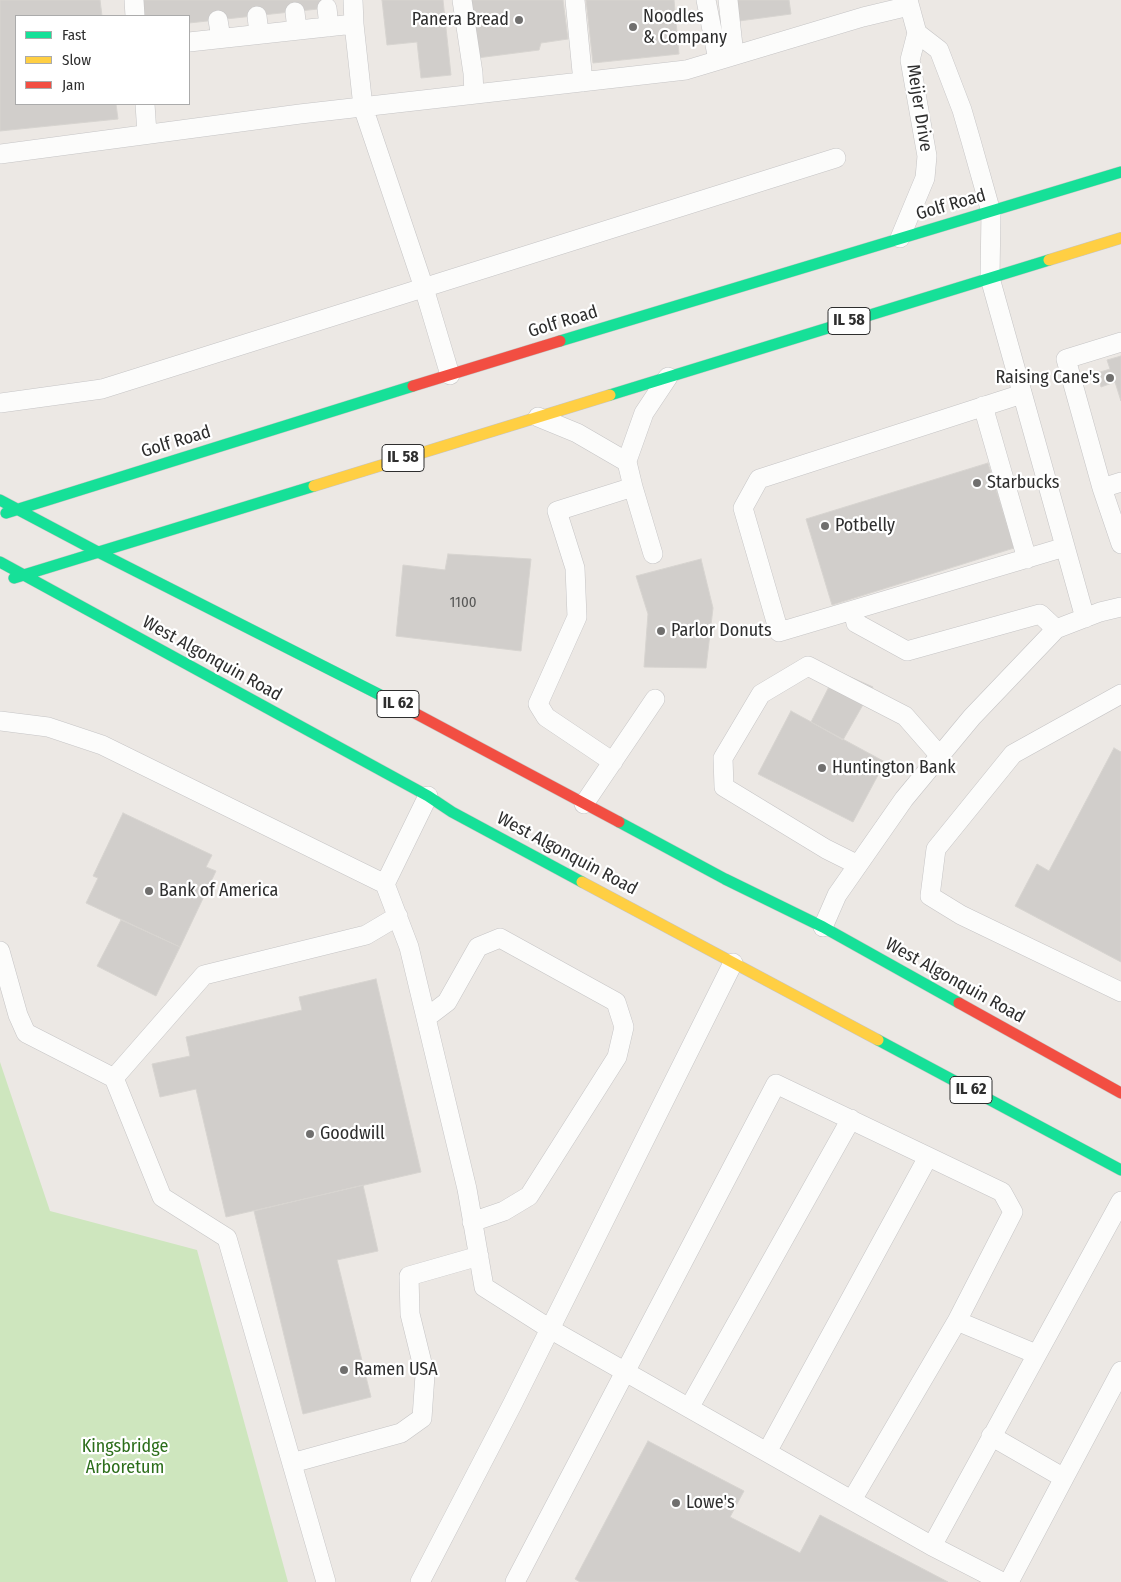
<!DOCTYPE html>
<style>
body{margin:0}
#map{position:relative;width:1121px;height:1582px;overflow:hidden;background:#ece8e4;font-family:"Fira Sans Condensed",sans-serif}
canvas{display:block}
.legend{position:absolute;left:15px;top:15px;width:175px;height:90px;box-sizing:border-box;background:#fff;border:1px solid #ababab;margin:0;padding:6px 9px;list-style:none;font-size:15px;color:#2e2e2e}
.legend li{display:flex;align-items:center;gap:10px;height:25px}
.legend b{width:25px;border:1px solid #ababab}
</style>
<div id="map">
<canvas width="1121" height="1582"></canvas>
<ul class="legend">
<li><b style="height:6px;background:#16e098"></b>Fast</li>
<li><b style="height:6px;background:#ffcf43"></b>Slow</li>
<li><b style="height:6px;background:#f24e42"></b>Jam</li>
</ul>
</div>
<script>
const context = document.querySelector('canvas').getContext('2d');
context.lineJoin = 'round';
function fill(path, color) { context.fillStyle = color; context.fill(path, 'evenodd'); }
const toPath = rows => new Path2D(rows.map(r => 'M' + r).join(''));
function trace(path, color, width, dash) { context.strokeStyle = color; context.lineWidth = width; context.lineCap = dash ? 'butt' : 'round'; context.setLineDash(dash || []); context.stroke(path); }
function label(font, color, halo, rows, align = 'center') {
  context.font = font + ' "Fira Sans Condensed",sans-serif'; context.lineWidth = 4.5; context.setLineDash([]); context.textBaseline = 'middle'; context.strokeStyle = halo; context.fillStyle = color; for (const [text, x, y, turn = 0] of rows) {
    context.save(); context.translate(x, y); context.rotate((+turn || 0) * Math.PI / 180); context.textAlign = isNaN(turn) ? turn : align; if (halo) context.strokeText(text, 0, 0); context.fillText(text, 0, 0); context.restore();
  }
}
fill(toPath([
 [0,1062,50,1211,197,1250,288,1582,0,1582]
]), '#cee6be');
const building = toPath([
 [0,0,100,0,102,16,16,16,16,104,116,104,118,119,0,131,0,0],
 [138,0,330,0,327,8,189,23,189,16,140,16,138,0],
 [382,0,443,0,451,75,421,78,417,42,387,45,382,0],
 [469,0,563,0,568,39,541,43,539,50,477,58,469,0],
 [586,0,674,0,679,54,593,63,586,0],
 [736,0,789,0,791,14,739,21,736,0],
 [1121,356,1121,401,1115,382,1101,387,1097,373,1110,369,1107,360,1121,356],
 [988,463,1014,548,832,605,806,519,988,463],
 [448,554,531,559,521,651,396,636,403,565,445,570,448,554],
 [701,559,713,608,706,668,644,667,648,614,636,576,701,559],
 [837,671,873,687,843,740,811,722,837,671],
 [791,711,885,762,853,822,758,774,791,711],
 [1114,748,1121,752,1121,962,1015,906,1037,864,1049,871,1114,748],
 [123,813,212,855,206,867,216,871,180,947,86,903,98,878,93,876,123,813],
 [121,920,180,947,156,996,97,966,121,920],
 [376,979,421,1172,226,1217,196,1089,160,1097,152,1064,190,1056,186,1037,302,1010,299,997,376,979],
 [363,1185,378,1251,337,1260,371,1397,303,1414,254,1211,363,1185],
 [648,1441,744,1491,730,1517,800,1553,820,1515,948,1582,580,1582,575,1579,648,1441]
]);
fill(building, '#d1cecb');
trace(building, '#d7d4d0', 1);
const lane = toPath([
 [134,0,135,16],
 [353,0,354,24,363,107,424,288,450,375],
 [462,0,473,73,474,94],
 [575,0,583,82],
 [706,0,718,60],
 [728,0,734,55],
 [327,8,329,27],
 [295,12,297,30],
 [257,16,259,34],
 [218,20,221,38],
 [917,33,939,50,962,110,971,141,991,212,990,278,1085,618],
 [189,42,354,24],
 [145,104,147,134],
 [0,154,300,114,686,70,863,17,909,6],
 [900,238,925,178,927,156,910,60,917,33,908,0],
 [1022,394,759,479,743,508,779,632,1065,547],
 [0,403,102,389,836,158],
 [983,406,1027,559],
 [538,417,577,433,627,462],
 [1121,482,1102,488,1121,544],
 [633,487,627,462,628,458,644,413,668,377],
 [1102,488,1066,359,1121,342],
 [853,610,856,623,907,651,1040,614,1056,629],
 [1121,694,1013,754,936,849,930,896,961,915,1121,992],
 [0,721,48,727,102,745,385,884],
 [613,762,546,717,538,704,577,617,575,568,557,511,633,487,653,554],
 [428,796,385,884,409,947,467,1189,484,1287,550,1329,932,1546,1002,1582],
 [584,804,655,699],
 [858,865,826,849,724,787,723,758,761,694,808,666,905,716,940,756],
 [823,927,837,895,904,799,972,717,1056,629,1100,612,1121,607],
 [0,951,18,1015,26,1033,114,1078,162,1197,227,1238,326,1582],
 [426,1018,447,1002,478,947,500,938,616,1002,624,1027,617,1057,529,1196,504,1211,472,1222],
 [114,1078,204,975,366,935,398,916],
 [689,1408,851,1119],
 [991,1436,1064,1478,1009,1582],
 [767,1452,928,1157],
 [292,1463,401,1433,422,1418,425,1375,410,1314,409,1276,479,1256],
 [1064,1478,1121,1371],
 [852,1500,957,1321,1036,1354],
 [932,1546,1121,1201],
 [420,1582,513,1403,733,963],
 [515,1582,776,1084,1002,1192,1013,1212,957,1321]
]);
const fast = toPath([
 [560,341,1121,172],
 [610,395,1049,260],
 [0,500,98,552,394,702],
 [6,513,413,386],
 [0,562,428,796,452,812,582,882],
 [14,578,314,486],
 [619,822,725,879,823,927,959,1003],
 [878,1040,1121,1170]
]);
const slow = toPath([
 [1049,260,1121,238],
 [314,486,610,395],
 [582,882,878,1040]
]);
const jam = toPath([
 [413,386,560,341],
 [394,702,619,822],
 [959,1003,1121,1093]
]);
trace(lane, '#c5c4c5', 20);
trace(fast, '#c6c5c4', 12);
trace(slow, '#c6c5c4', 12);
trace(jam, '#c6c5c4', 12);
trace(lane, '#fcfcfb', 19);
trace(fast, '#16e098', 11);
trace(slow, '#ffcf43', 11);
trace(jam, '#f24e42', 11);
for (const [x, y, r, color] of [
 [519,20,5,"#706f6e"],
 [633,27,5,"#706f6e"],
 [1110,378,5,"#706f6e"],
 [977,483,5,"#706f6e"],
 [825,526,5,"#706f6e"],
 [661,631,5,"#706f6e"],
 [822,768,5,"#706f6e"],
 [149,891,5,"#706f6e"],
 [310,1134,5,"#706f6e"],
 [344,1370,5,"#706f6e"],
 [676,1503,5,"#706f6e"]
]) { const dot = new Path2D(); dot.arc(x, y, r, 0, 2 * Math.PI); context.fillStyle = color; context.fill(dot); trace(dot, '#fff', 2); }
label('15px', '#585857', null, [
 ["1100",463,603]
]);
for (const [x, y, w] of [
 [849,321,42],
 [403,458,42],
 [398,704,42],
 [971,1090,42]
]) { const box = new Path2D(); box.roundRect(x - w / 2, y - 13.5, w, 27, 4); context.fillStyle = '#fff'; context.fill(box); trace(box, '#2e2e2e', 1); }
label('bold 16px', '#2e2e2e', null, [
 ["IL 58",849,321],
 ["IL 58",403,458],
 ["IL 62",398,704],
 ["IL 62",971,1090]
]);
label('18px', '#2e2e2e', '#fff', [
 ["Noodles",643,17],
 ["& Company",643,38],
 ["Panera Bread",509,20,"right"],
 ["Raising Cane's",1100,378,"right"],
 ["Starbucks",987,483],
 ["Potbelly",835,526],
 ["Parlor Donuts",671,631],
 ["Huntington Bank",832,768],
 ["Bank of America",159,891],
 ["Goodwill",320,1134],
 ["Ramen USA",354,1370],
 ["Lowe's",686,1503]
], 'left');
label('18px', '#2e2e2e', '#fff', [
 ["Meijer Drive",919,108,81],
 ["Golf Road",951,205,-16],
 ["Golf Road",563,322,-17],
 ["Golf Road",176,442,-17],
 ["West Algonquin Road",212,659,29],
 ["West Algonquin Road",567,854,28],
 ["West Algonquin Road",955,981,29]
]);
label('18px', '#2c6e1b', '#fff', [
 ["Kingsbridge",125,1447],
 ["Arboretum",125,1468]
]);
</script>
